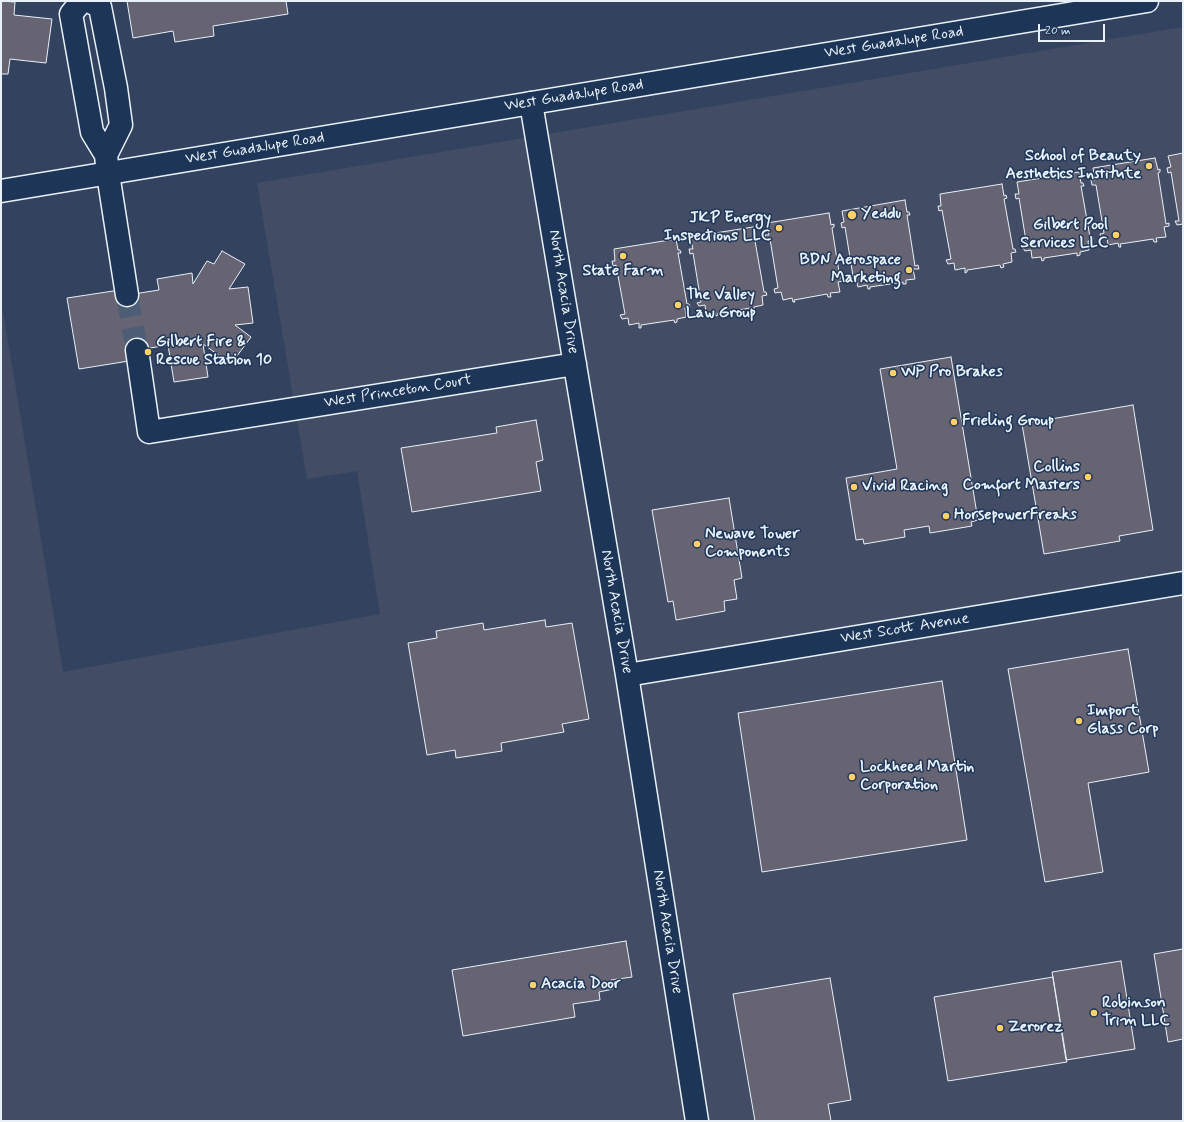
<!DOCTYPE html>
<style>
body{margin:0}
#map{position:relative;width:1184px;height:1122px;overflow:hidden;background:#33435f;font-family:Mynerve,sans-serif}
canvas{display:block}
.frame{position:absolute;inset:0;border:2px solid #e8f1f8;pointer-events:none}
.scale{position:absolute;left:1038px;top:24px;width:67px;height:18px;box-sizing:border-box;border:2px solid #e8f1f8;border-top:0;padding-left:5px;font-size:12px;line-height:14px;white-space:nowrap;color:#e8f1f8;-webkit-text-stroke:3px #1d3557;paint-order:stroke}
</style>
<div id="map">
<canvas width="1184" height="1122"></canvas>
<div class="frame"></div>
<div class="scale">20 m</div>
</div>
<script>
const context = document.querySelector('canvas').getContext('2d');
context.lineJoin = 'round';
function fill(path, color) { context.fillStyle = color; context.fill(path, 'evenodd'); }
const toPath = rows => new Path2D(rows.map(r => 'M' + r).join(''));
function trace(path, color, width, dash) { context.strokeStyle = color; context.lineWidth = width; context.lineCap = dash ? 'butt' : 'round'; context.setLineDash(dash || []); context.stroke(path); }
function label(font, color, halo, rows, align = 'center') {
  context.font = font + ' Mynerve,sans-serif'; context.lineWidth = 3; context.setLineDash([]); context.textBaseline = 'middle'; context.strokeStyle = halo; context.fillStyle = color; for (const [text, x, y, turn = 0] of rows) {
    context.save(); context.translate(x, y); context.rotate((+turn || 0) * Math.PI / 180); context.textAlign = isNaN(turn) ? turn : align; if (halo) context.strokeText(text, 0, 0); context.fillText(text, 0, 0); context.restore();
  }
}
fill(toPath([
 [1183,27,1183,1121,1,1121,1,300,63,672,380,614,357,471,307,479,257,183]
]), '#424d65');
const building = toPath([
 [1,1,15,2,14,15,52,19,46,63,10,59,8,74,1,74,1,1],
 [127,1,286,1,288,14,213,26,214,36,175,42,173,31,133,38,127,1],
 [1183,153,1183,226,1183,224,1177,225,1175,221,1179,221,1171,172,1168,173,1167,168,1171,167,1168,156,1183,153],
 [1155,158,1158,170,1160,169,1160,172,1158,173,1166,224,1169,223,1169,226,1164,227,1166,237,1156,238,1157,242,1154,242,1153,239,1120,244,1121,247,1119,247,1118,243,1108,245,1107,237,1101,238,1100,234,1104,233,1096,185,1092,185,1091,180,1095,180,1093,168,1155,158],
 [1079,172,1081,183,1083,183,1084,186,1081,186,1090,237,1093,237,1093,240,1088,241,1089,250,1080,252,1080,255,1077,256,1077,253,1044,258,1044,260,1042,261,1041,257,1032,258,1031,250,1025,251,1023,248,1027,247,1019,198,1016,199,1015,194,1019,194,1017,182,1079,172],
 [1002,184,1004,196,1006,195,1007,198,1004,199,1013,249,1015,249,1016,252,1011,253,1012,262,1003,264,1004,267,1001,268,1000,265,967,270,967,272,965,273,965,268,955,270,954,263,948,264,946,260,951,259,942,210,939,211,938,206,941,206,940,194,1002,184],
 [905,200,907,212,909,212,910,215,907,215,915,266,918,265,919,269,913,269,915,279,906,280,906,284,903,284,903,282,870,287,870,289,868,289,867,285,858,287,856,279,851,280,849,276,853,276,845,227,842,228,841,223,844,222,842,211,905,200],
 [829,213,831,225,834,224,834,227,832,228,840,278,843,278,843,281,838,282,840,292,830,293,831,297,828,297,827,294,794,300,795,302,793,302,792,298,783,300,781,292,775,293,774,289,778,288,770,239,766,240,765,235,769,235,767,223,829,213],
 [753,227,755,238,757,238,758,241,755,241,764,292,766,292,767,295,762,296,763,305,754,307,754,310,751,311,751,308,718,313,718,315,716,316,715,312,706,313,705,305,699,306,697,303,701,302,693,253,690,254,689,249,693,249,690,237,753,227],
 [676,239,678,250,680,250,681,253,678,253,687,304,689,304,690,307,685,308,686,317,677,319,677,322,675,323,674,320,641,325,641,328,639,328,639,323,629,325,628,318,622,319,620,315,625,314,616,265,613,266,612,261,615,261,614,249,676,239],
 [222,251,245,264,229,289,248,287,253,323,235,325,251,337,231,364,203,344,208,377,174,382,168,345,127,352,129,361,79,369,67,298,120,290,121,296,159,290,157,279,192,273,193,284,207,261,214,264,222,251],
 [951,357,978,520,971,522,972,526,930,533,929,526,904,530,905,537,864,544,863,539,856,540,846,478,897,469,880,369,951,357],
 [1133,405,1153,530,1119,536,1120,541,1044,554,1022,424,1133,405],
 [536,420,543,460,536,462,541,491,412,512,401,448,497,433,496,427,536,420],
 [729,498,742,578,734,580,737,599,724,601,725,611,676,620,673,601,668,602,652,510,729,498],
 [545,620,546,627,572,623,589,719,562,724,564,732,501,743,502,751,456,758,455,750,427,755,408,643,437,638,436,631,483,623,484,630,545,620],
 [1128,649,1149,772,1088,783,1103,872,1045,882,1008,669,1128,649],
 [942,681,967,840,762,872,738,713,942,681],
 [626,941,632,977,611,980,613,989,599,992,600,1000,573,1004,575,1017,463,1036,452,970,626,941],
 [1183,949,1183,1039,1168,1042,1154,954,1183,949],
 [1121,961,1135,1049,1066,1060,1052,972,1121,961],
 [1053,977,1067,1062,948,1081,934,997,1053,977],
 [830,978,851,1100,828,1104,831,1121,755,1121,733,994,830,978]
]);
fill(building, '#666372');
trace(building, '#e8f1f8', 1);
trace(toPath([
 [127,295,137,350]
]), '#4e5d76', 22, [22, 11]);
const minor = toPath([
 [82,1,71,14,92,132,106,155],
 [89,1,100,7,116,88,121,125,106,155,108,174,127,295],
 [531,103,627,675,697,1121],
 [137,350,149,432,575,364],
 [627,675,1183,583]
]);
const major = toPath([
 [1,191,1147,1]
]);
trace(minor, '#e8f1f8', 25);
trace(major, '#e8f1f8', 25);
trace(minor, '#1d3557', 22);
trace(major, '#1d3557', 22);
for (const [x, y, r, color] of [
 [1149,166,4,"#ffd166"],
 [852,215,5,"#ffd166"],
 [779,228,4,"#ffd166"],
 [1116,235,4,"#ffd166"],
 [623,256,4,"#ffd166"],
 [909,270,4,"#ffd166"],
 [678,305,4,"#ffd166"],
 [148,352,4,"#ffd166"],
 [893,373,4,"#ffd166"],
 [954,422,4,"#ffd166"],
 [1088,477,4,"#ffd166"],
 [854,487,4,"#ffd166"],
 [946,516,4,"#ffd166"],
 [697,544,4,"#ffd166"],
 [1079,721,4,"#ffd166"],
 [852,777,4,"#ffd166"],
 [533,985,4,"#ffd166"],
 [1094,1013,4,"#ffd166"],
 [1000,1028,4,"#ffd166"]
]) { const dot = new Path2D(); dot.arc(x, y, r, 0, 2 * Math.PI); context.fillStyle = color; context.fill(dot); trace(dot, '#1d3557', 1.5); }
label('16px', '#e8f1f8', '#1d3557', [
 ["West Guadalupe Road",894,43,-9],
 ["West Guadalupe Road",574,96,-9],
 ["West Guadalupe Road",255,149,-9],
 ["North Acacia Drive",563,292,81],
 ["West Princeton Court",398,392,-9],
 ["North Acacia Drive",616,612,80],
 ["West Scott Avenue",905,629,-9],
 ["North Acacia Drive",667,932,81]
]);
label('bold 16px', '#e8f1f8', '#1d3557', [
 ["School of Beauty",1141,157,"right"],
 ["Aesthetics Institute",1141,175,"right"],
 ["Yeddu",861,215],
 ["JKP Energy",771,219,"right"],
 ["Inspections LLC",771,237,"right"],
 ["Gilbert Pool",1108,226,"right"],
 ["Services LLC",1108,244,"right"],
 ["BDN Aerospace",901,261,"right"],
 ["Marketing",901,279,"right"],
 ["State Farm",623,272,"center"],
 ["The Valley",686,296],
 ["Law Group",686,314],
 ["Gilbert Fire &",156,343],
 ["Rescue Station 10",156,361],
 ["WP Pro Brakes",901,373],
 ["Frieling Group",962,422],
 ["Collins",1080,468,"right"],
 ["Comfort Masters",1080,486,"right"],
 ["Vivid Racing",862,487],
 ["HorsepowerFreaks",954,516],
 ["Newave Tower",705,535],
 ["Components",705,553],
 ["Import",1087,712],
 ["Glass Corp",1087,730],
 ["Lockheed Martin",860,768],
 ["Corporation",860,786],
 ["Acacia Door",541,985],
 ["Robinson",1102,1004],
 ["Trim LLC",1102,1022],
 ["Zerorez",1008,1028]
], 'left');
</script>
